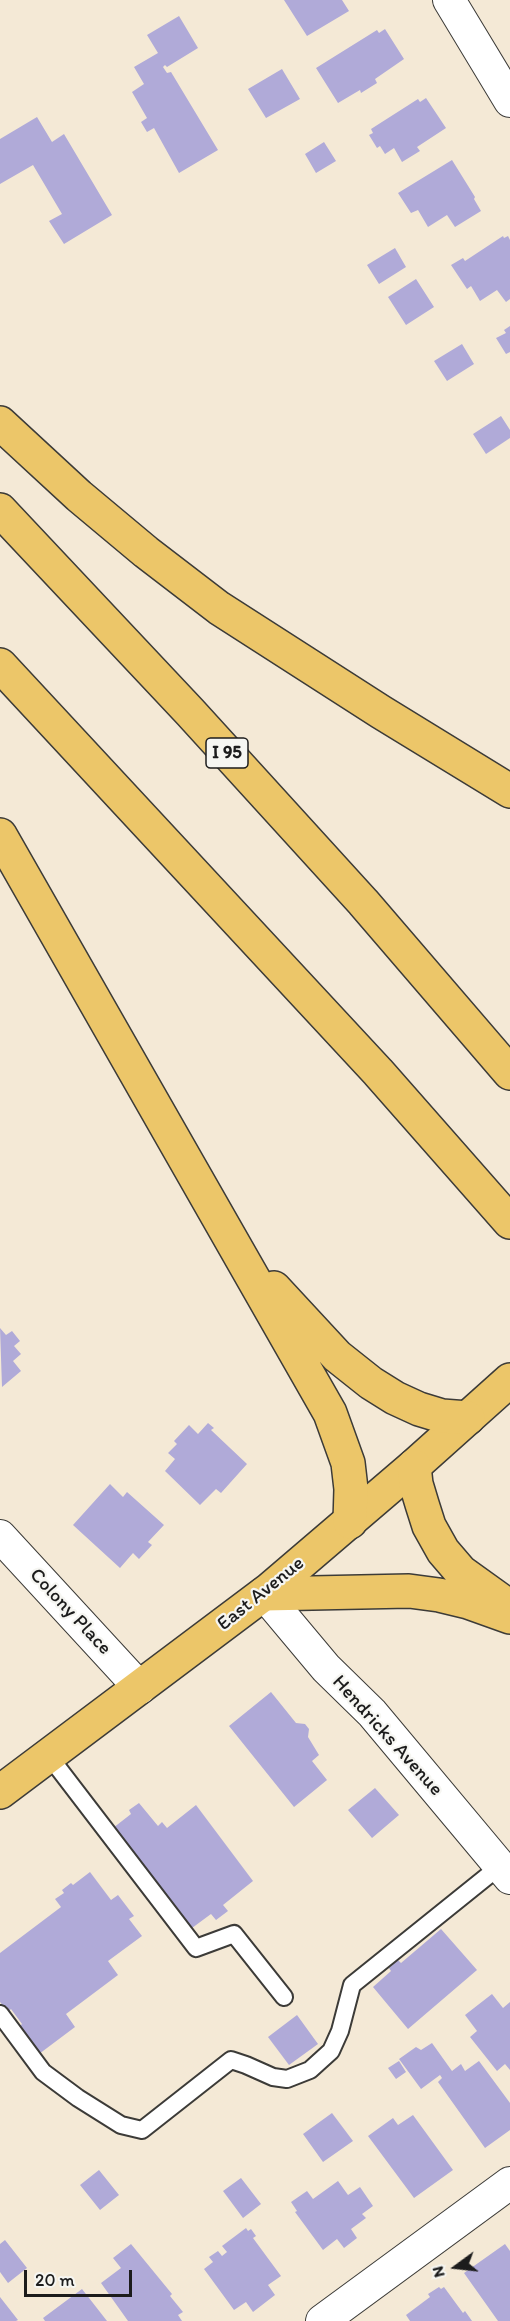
<!DOCTYPE html>
<style>
body{margin:0}
#map{position:relative;width:510px;height:2321px;overflow:hidden;background:#f4e9d6;font-family:Itim,sans-serif}
canvas{display:block}
.north{position:absolute;left:426px;top:2237px;width:60px;height:60px;-webkit-text-stroke:4px #f6f6f2;paint-order:stroke;rotate:255deg;font-size:16px;font-weight:700;line-height:24px;text-align:center;color:#1c1c1c}
.north::after{content:'';display:block;margin:auto;width:21px;height:27px;background:#1c1c1c;clip-path:polygon(50% 0,100% 100%,50% 72%,0 100%)}
.scale{position:absolute;left:24px;top:2270px;width:108px;height:27px;box-sizing:border-box;border:3px solid #1c1c1c;border-top:0;padding-left:8px;font-size:18px;line-height:21px;white-space:nowrap;color:#1c1c1c;-webkit-text-stroke:4px #f6f6f2;paint-order:stroke}
</style>
<div id="map">
<canvas width="510" height="2321"></canvas>
<div class="north">N</div>
<div class="scale">20 m</div>
</div>
<script>
const context = document.querySelector('canvas').getContext('2d');
context.lineJoin = 'round';
function fill(path, color) { context.fillStyle = color; context.fill(path, 'evenodd'); }
const toPath = rows => new Path2D(rows.map(r => 'M' + r).join(''));
function trace(path, color, width, dash) { context.strokeStyle = color; context.lineWidth = width; context.lineCap = dash ? 'butt' : 'round'; context.setLineDash(dash || []); context.stroke(path); }
function label(font, color, halo, rows, align = 'center') {
  context.font = font + ' Itim,sans-serif'; context.lineWidth = 4.5; context.setLineDash([]); context.textBaseline = 'middle'; context.strokeStyle = halo; context.fillStyle = color; for (const [text, x, y, turn = 0] of rows) {
    context.save(); context.translate(x, y); context.rotate((+turn || 0) * Math.PI / 180); context.textAlign = isNaN(turn) ? turn : align; if (halo) context.strokeText(text, 0, 0); context.fillText(text, 0, 0); context.restore();
  }
}
fill(toPath([
 [284,0,342,0,349,11,307,36],
 [179,16,198,48,167,67,165,65,163,67,167,73,171,72,218,150,179,173,154,128,147,132,141,122,147,118,132,92,144,84,134,67,158,53,147,35],
 [385,29,404,59,375,79,377,83,361,93,360,90,338,103,316,68,377,30,379,33],
 [282,69,300,99,266,118,248,89],
 [426,98,446,128,417,147,420,151,402,162,394,148,385,154,380,146,377,148,369,135,373,133,371,129,418,99,420,102],
 [37,117,52,142,64,134,112,215,64,244,49,221,62,214,33,165,0,184,0,139],
 [324,142,336,161,316,173,305,154],
 [452,160,475,197,474,199,481,211,455,227,447,215,428,227,418,210,411,213,398,193],
 [503,236,504,238,508,236,510,240,510,299,506,302,497,290,480,301,471,286,467,289,451,265,463,258,465,261],
 [395,248,406,267,379,284,367,265],
 [416,279,434,307,406,325,388,297],
 [510,326,510,352,506,354,496,338,506,333,504,330],
 [462,344,474,364,447,381,434,361],
 [501,416,510,430,510,438,486,454,473,434],
 [0,1328,6,1335,12,1331,20,1341,14,1346,21,1354,13,1361,21,1371,2,1387],
 [208,1423,214,1428,211,1430,247,1464,221,1493,216,1489,200,1505,165,1471,175,1459,168,1453,177,1444,174,1441,189,1425,198,1434],
 [110,1484,123,1497,127,1492,164,1525,148,1542,152,1545,139,1559,133,1553,120,1568,73,1525],
 [271,1692,296,1723,305,1724,309,1729,308,1737,319,1755,312,1761,327,1780,294,1807,229,1726],
 [375,1788,399,1815,372,1838,348,1810],
 [139,1803,158,1826,162,1822,167,1828,196,1805,253,1881,223,1905,228,1911,216,1920,211,1914,192,1928,171,1902,169,1904,113,1828,131,1814,129,1810],
 [90,1872,111,1900,118,1895,134,1916,129,1919,142,1936,108,1961,118,1975,66,2014,75,2027,39,2054,19,2027,22,2024,11,2009,8,2012,0,2002,0,1953,61,1907,55,1899,64,1893,62,1890,71,1883,73,1885],
 [441,1929,477,1970,408,2029,373,1987,391,1971,389,1968,398,1960,401,1963],
 [492,1994,503,2008,510,2002,510,2070,505,2064,497,2071,470,2037,477,2031,465,2015],
 [297,2015,318,2044,289,2065,268,2037],
 [432,2043,452,2071,461,2064,465,2071,479,2061,510,2103,510,2130,485,2148,438,2082,442,2078,440,2075,421,2089,399,2059,416,2047,421,2050],
 [399,2061,406,2072,396,2079,388,2068],
 [332,2113,353,2141,323,2162,303,2134],
 [413,2115,453,2170,414,2198,368,2136,393,2118,398,2125],
 [99,2170,119,2195,100,2210,80,2185],
 [241,2178,261,2204,243,2218,223,2191],
 [338,2181,348,2195,360,2187,373,2206,362,2214,366,2218,351,2229,357,2238,344,2248,337,2239,323,2250,295,2212,297,2211,291,2202,307,2191,313,2199],
 [246,2228,248,2231,251,2229,256,2236,253,2238,281,2276,268,2285,275,2295,253,2312,246,2302,234,2310,204,2269,213,2262,209,2257,218,2251,222,2256,227,2252,222,2246],
 [5,2240,27,2268,8,2283,0,2272,0,2244],
 [131,2244,172,2294,170,2296,183,2312,178,2315,182,2321,128,2321,101,2283,121,2268,113,2258],
 [505,2244,510,2251,510,2321,498,2321,464,2273],
 [439,2287,441,2289,444,2287,463,2313,465,2311,472,2321,410,2321,406,2315,430,2297,428,2294],
 [82,2289,107,2321,45,2321,43,2318],
 [0,2297,18,2320,16,2321,0,2321]
]), '#b0aad8');
const lane = toPath([
 [49,1756,196,1948,234,1934,284,1997],
 [0,2014,43,2072,78,2098,121,2125,142,2130,231,2060,246,2065,273,2077,287,2079,310,2070,331,2051,340,2031,352,1985,500,1866]
]);
const street = toPath([
 [449,0,510,101],
 [0,1536,140,1688],
 [264,1594,326,1668,372,1713,510,1878],
 [322,2321,510,2183]
]);
const primary = toPath([
 [0,1792,269,1590,414,1466,510,1380]
]);
const highway = toPath([
 [0,423,79,496,146,552,219,608,381,712,510,791],
 [0,510,190,712,363,902,510,1073],
 [0,665,378,1072,510,1222],
 [0,835,330,1413,348,1463,351,1489,350,1522],
 [274,1288,337,1356,371,1383,395,1398,419,1409,442,1416,468,1418],
 [414,1466,416,1484,422,1504,429,1526,443,1551,461,1572,507,1605],
 [264,1594,409,1591,439,1595,468,1602,510,1617]
]);
trace(lane, '#3c3b38', 20);
trace(street, '#3c3b38', 34);
trace(primary, '#3c3b38', 36);
trace(highway, '#3c3b38', 36);
trace(lane, '#fff', 16);
trace(street, '#fff', 32);
trace(primary, '#ecc669', 33);
trace(highway, '#ecc669', 33);
for (const [x, y, w] of [
 [227,753,42]
]) { const box = new Path2D(); box.roundRect(x - w / 2, y - 15, w, 30, 4.5); context.fillStyle = '#f6f6f2'; context.fill(box); trace(box, '#1c1c1c', 1.5); }
label('bold 18px', '#1c1c1c', null, [
 ["I 95",227,753]
]);
label('20px', '#1c1c1c', '#f6f6f2', [
 ["East Avenue",261,1594,-39],
 ["Colony Place",70,1612,47],
 ["Hendricks Avenue",387,1736,48]
]);
</script>
